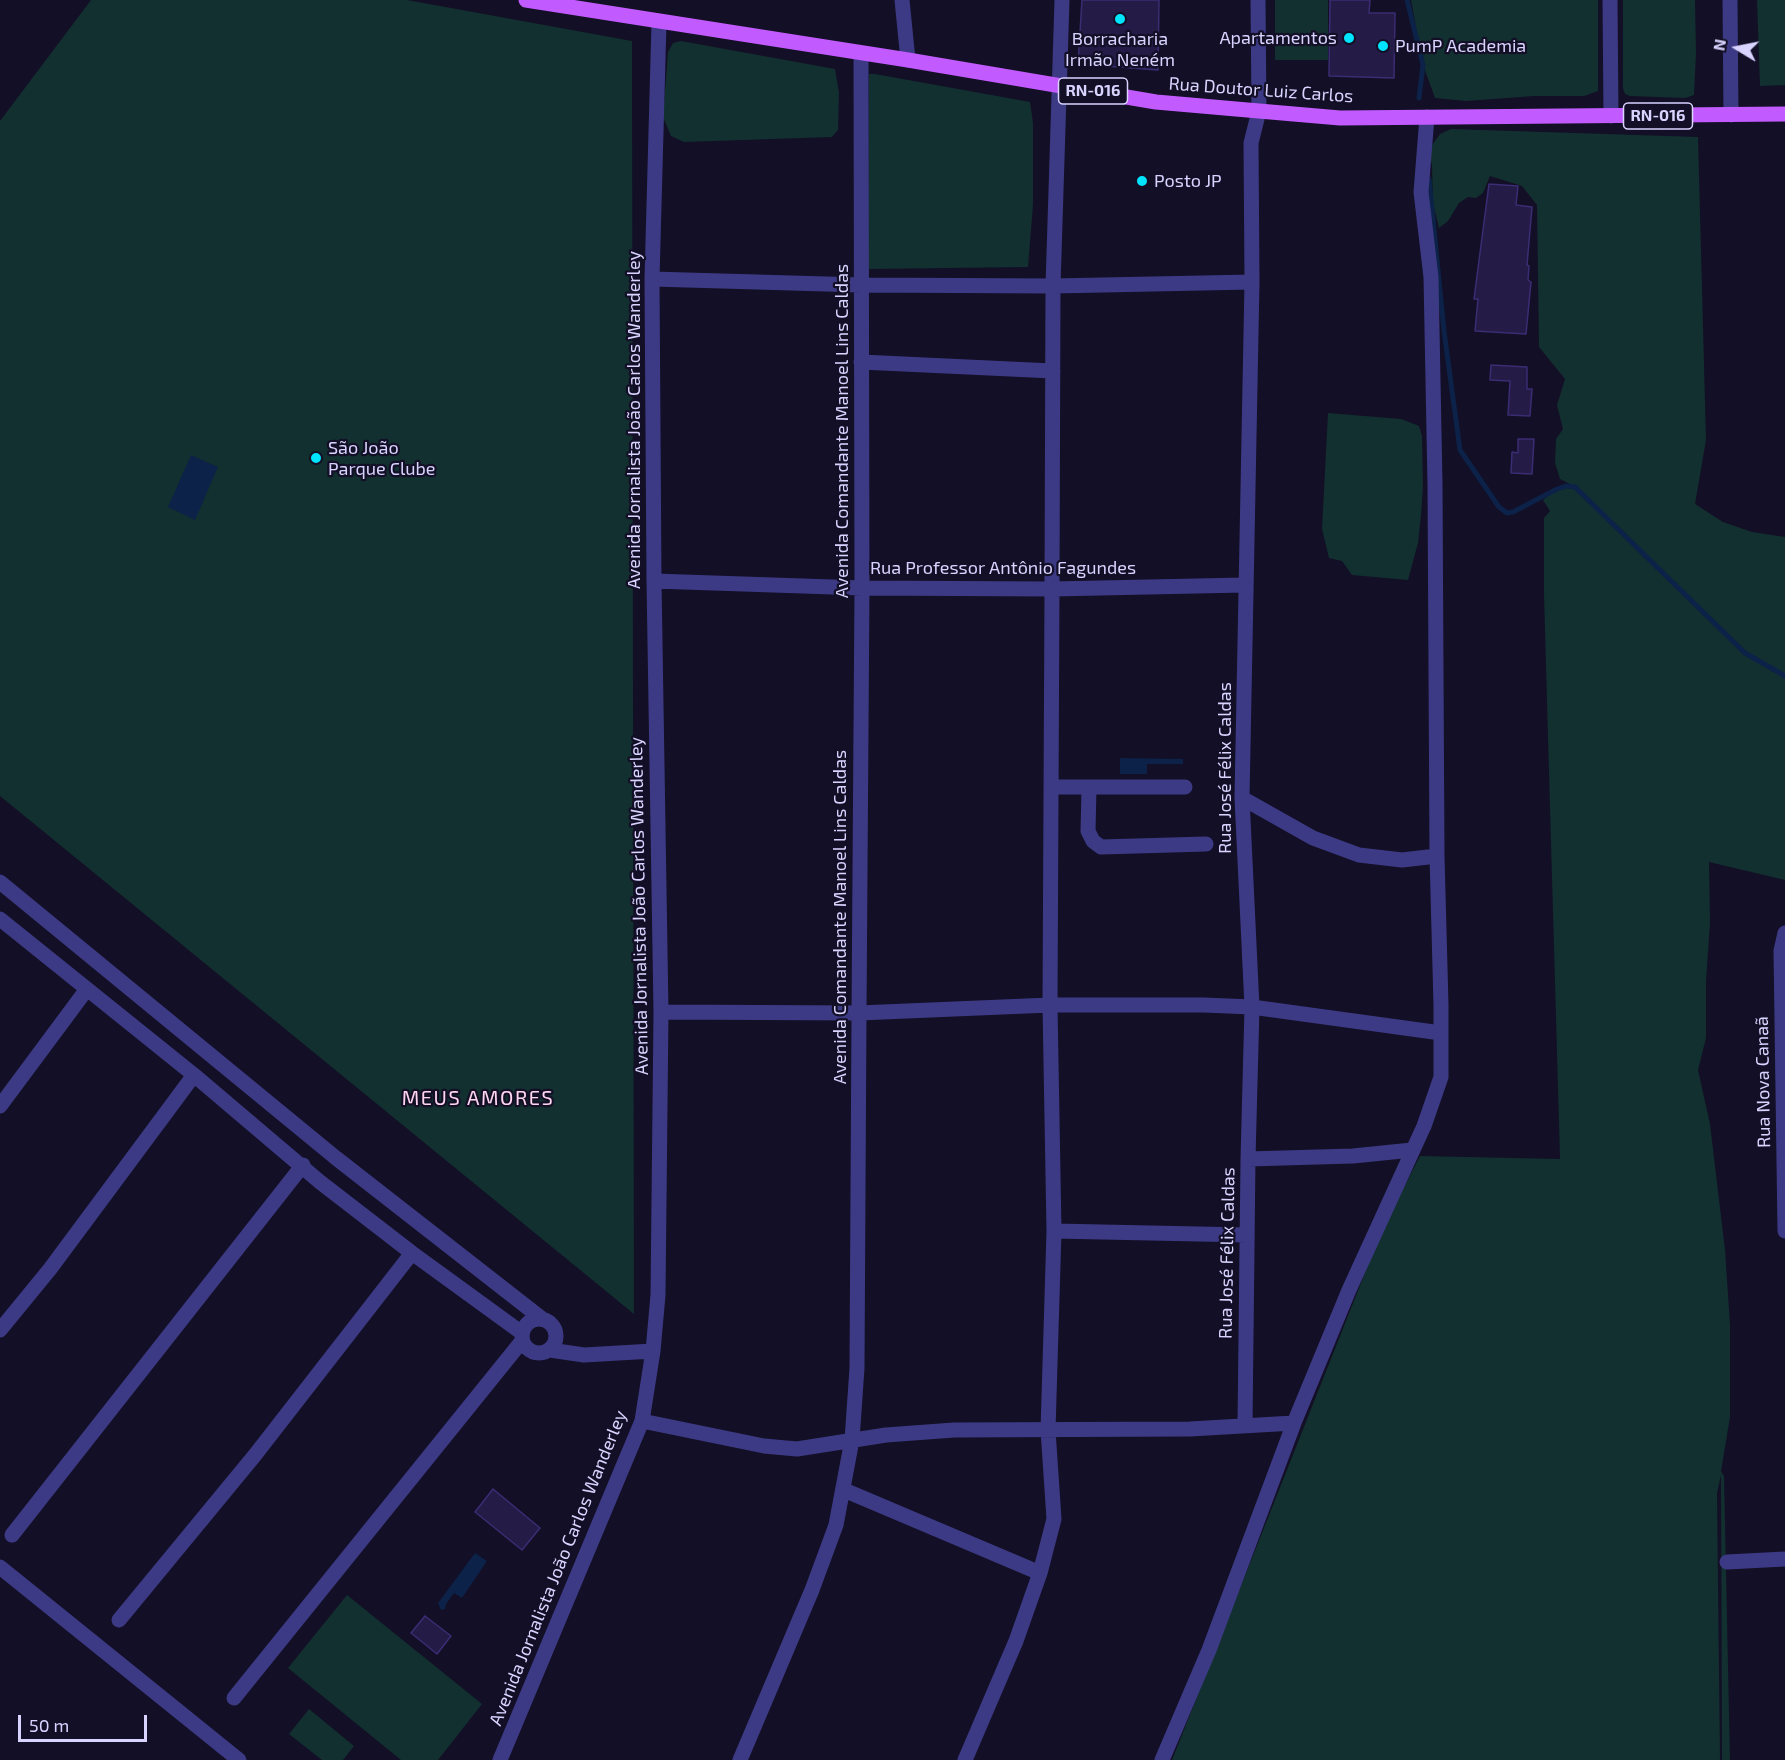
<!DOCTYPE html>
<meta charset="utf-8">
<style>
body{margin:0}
#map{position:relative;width:1785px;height:1760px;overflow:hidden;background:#130f26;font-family:"Exo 2",sans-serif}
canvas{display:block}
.north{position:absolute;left:1707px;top:18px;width:60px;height:60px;-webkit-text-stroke:4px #130f26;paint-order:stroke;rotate:280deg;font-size:16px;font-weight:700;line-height:24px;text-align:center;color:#d9d4ff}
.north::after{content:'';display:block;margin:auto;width:21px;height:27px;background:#d9d4ff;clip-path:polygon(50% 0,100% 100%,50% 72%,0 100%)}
.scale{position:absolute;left:18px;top:1715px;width:129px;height:27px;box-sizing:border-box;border:3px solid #d9d4ff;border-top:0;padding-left:8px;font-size:18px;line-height:21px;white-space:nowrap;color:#d9d4ff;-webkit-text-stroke:4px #130f26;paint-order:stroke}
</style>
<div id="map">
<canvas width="1785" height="1760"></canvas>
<div class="north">N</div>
<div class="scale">50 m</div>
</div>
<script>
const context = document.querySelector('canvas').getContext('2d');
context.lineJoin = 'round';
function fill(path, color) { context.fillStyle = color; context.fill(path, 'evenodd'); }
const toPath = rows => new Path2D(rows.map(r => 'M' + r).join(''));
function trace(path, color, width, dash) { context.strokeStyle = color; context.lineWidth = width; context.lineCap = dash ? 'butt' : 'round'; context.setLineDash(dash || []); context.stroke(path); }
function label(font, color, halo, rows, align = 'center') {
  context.font = font + ' "Exo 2",sans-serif'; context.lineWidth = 4.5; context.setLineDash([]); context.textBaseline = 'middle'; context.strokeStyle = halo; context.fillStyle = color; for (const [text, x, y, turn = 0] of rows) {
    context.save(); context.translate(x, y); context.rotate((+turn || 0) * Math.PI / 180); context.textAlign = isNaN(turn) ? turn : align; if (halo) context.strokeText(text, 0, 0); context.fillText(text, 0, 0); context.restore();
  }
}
fill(toPath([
 [91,0,407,0,632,41,634,1314,0,796,0,121],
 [1275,0,1328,0,1328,60,1275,60],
 [1411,0,1598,0,1598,91,1584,96,1534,96,1466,101,1435,98,1423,65],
 [1623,0,1695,0,1696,53,1694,95,1685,98,1630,96,1625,94,1623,88],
 [1757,0,1785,0,1785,85,1760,86],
 [681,41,835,69,839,93,838,130,832,137,684,142,671,136,663,117,668,52,673,43],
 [869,74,875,74,1030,102,1033,123,1033,205,1028,267,868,269],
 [1451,129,1698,137,1706,440,1695,504,1723,522,1752,532,1785,537,1785,880,1709,862,1710,923,1706,981,1706,1038,1698,1070,1710,1124,1725,1250,1730,1324,1730,1417,1721,1471,1724,1476,1730,1760,1722,1760,1721,1475,1717,1493,1720,1760,1172,1760,1382,1230,1420,1156,1560,1159,1544,595,1544,518,1550,511,1543,500,1557,489,1574,486,1560,479,1555,463,1556,439,1563,429,1557,405,1565,379,1539,347,1537,205,1522,186,1490,176,1483,193,1476,198,1468,197,1459,203,1448,221,1439,228,1433,204,1432,165,1430,156,1432,145,1440,134],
 [1328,413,1401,419,1419,426,1422,436,1423,487,1421,515,1418,543,1408,580,1352,575,1342,561,1329,558,1322,529],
 [347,1595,482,1704,438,1760,401,1760,288,1668],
 [309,1709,354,1746,343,1760,322,1760,289,1734]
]), '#12302f');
fill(toPath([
 [191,455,218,467,195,520,168,507],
 [1120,758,1183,759,1183,764,1147,764,1147,774,1120,774],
 [475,1553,487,1561,462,1598,454,1593,446,1604,445,1609,441,1610,438,1603]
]), '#0c2248');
trace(toPath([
 [1407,0,1423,65,1419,98],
 [1429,179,1444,331,1460,450,1499,507,1507,513,1513,512,1557,489,1566,486,1575,487,1745,653,1785,676]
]), '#0c2248', 5);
const building = toPath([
 [1082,0,1159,0,1158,70,1078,64,1082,0],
 [1330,0,1370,0,1369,13,1395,13,1394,78,1329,76,1330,0],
 [1489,184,1518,186,1516,205,1532,207,1527,265,1529,266,1528,280,1531,282,1526,334,1475,331,1478,299,1474,299,1489,184],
 [1491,365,1527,367,1527,389,1532,389,1530,416,1508,415,1510,381,1490,380,1491,365],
 [1518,439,1534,439,1532,474,1511,473,1512,452,1518,453,1518,439],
 [493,1489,540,1528,522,1550,475,1512,493,1489],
 [425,1616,451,1636,437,1654,411,1633,425,1616]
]);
fill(building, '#241b47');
trace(building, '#3b2d73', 1.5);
trace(toPath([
 [902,0,908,60],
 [1610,0,1611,116],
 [1730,0,1731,115],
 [652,279,861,285,1053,286,1252,282],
 [861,362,1053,371],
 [654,581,862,588,1052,589,1245,585],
 [1051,787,1185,787],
 [1089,788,1088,831,1093,841,1101,847,1206,844],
 [1242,798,1313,838,1359,855,1402,860,1437,856],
 [0,882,336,1158,541,1318],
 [0,919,194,1075,320,1182,412,1253,522,1333],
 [1785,933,1781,951,1785,1231],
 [661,1012,859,1013,1050,1005,1204,1005,1252,1007,1441,1033],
 [0,1106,87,989],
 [1248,1159,1353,1156,1412,1150],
 [1054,1231,1247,1235],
 '522 1336a17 17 0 1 1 34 0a17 17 0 1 1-34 0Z',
 [0,1330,50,1269,194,1075],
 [550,1350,584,1355,653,1351],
 [642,1421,764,1446,797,1449,886,1435,954,1430,1190,1429,1294,1423],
 [1245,1425,1248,1159,1252,1007,1242,798,1252,282,1251,143,1259,111,1258,0],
 [844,1490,1040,1573],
 [12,1535,303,1165],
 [1727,1562,1785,1559],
 [0,1567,239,1760],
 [119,1620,255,1455,412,1253],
 [234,1698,522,1341],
 [500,1760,642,1421,653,1351,658,1295,661,1012,654,581,652,279,659,22],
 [740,1760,812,1590,836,1525,852,1440,857,1368,859,1013,862,588,861,53],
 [965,1760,1016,1641,1040,1573,1054,1519,1048,1430,1054,1231,1050,1005,1052,589,1053,286,1062,0],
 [1162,1760,1209,1650,1294,1423,1349,1290,1424,1126,1441,1077,1441,1005,1437,856,1435,484,1431,277,1421,192,1427,117]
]), '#3d3a85', 15);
trace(toPath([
 [526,0,908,60,1156,102,1259,111,1340,118,1785,114]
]), '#c25bff', 15);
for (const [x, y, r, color] of [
 [1120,19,6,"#00e5ff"],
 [1349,38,6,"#00e5ff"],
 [1383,46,6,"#00e5ff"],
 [1142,181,6,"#00e5ff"],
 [316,458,6,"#00e5ff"]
]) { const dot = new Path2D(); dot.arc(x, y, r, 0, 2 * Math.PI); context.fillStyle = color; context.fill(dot); trace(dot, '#130f26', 2); }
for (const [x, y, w] of [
 [1093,91,69],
 [1658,116,69]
]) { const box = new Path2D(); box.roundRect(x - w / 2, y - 13, w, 26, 4.5); context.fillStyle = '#130f26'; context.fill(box); trace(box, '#d9d4ff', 1.5); }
label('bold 16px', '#d9d4ff', null, [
 ["RN-016",1093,91],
 ["RN-016",1658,116]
]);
label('18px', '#d9d4ff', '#130f26', [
 ["Apartamentos",1337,38,"right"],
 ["Borracharia",1120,39,"center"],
 ["Irmão Neném",1120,60,"center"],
 ["PumP Academia",1395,46],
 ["Posto JP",1154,181],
 ["São João",328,448],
 ["Parque Clube",328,469]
], 'left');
label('18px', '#d9d4ff', '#130f26', [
 ["Rua Doutor Luiz Carlos",1261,90,4],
 ["Avenida Jornalista João Carlos Wanderley",634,420,-90],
 ["Avenida Comandante Manoel Lins Caldas",842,431,-90],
 ["Rua Professor Antônio Fagundes",1003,568],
 ["Rua José Félix Caldas",1225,768,-90],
 ["Avenida Jornalista João Carlos Wanderley",639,906,-91],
 ["Avenida Comandante Manoel Lins Caldas",840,917,-90],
 ["Rua Nova Canaã",1763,1082,-91],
 ["Rua José Félix Caldas",1227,1253,-89],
 ["Avenida Jornalista João Carlos Wanderley",558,1568,-68]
]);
context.letterSpacing = '1.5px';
label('20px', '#ffd6f0', '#130f26', [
 ["MEUS AMORES",478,1098]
]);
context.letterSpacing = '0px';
</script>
